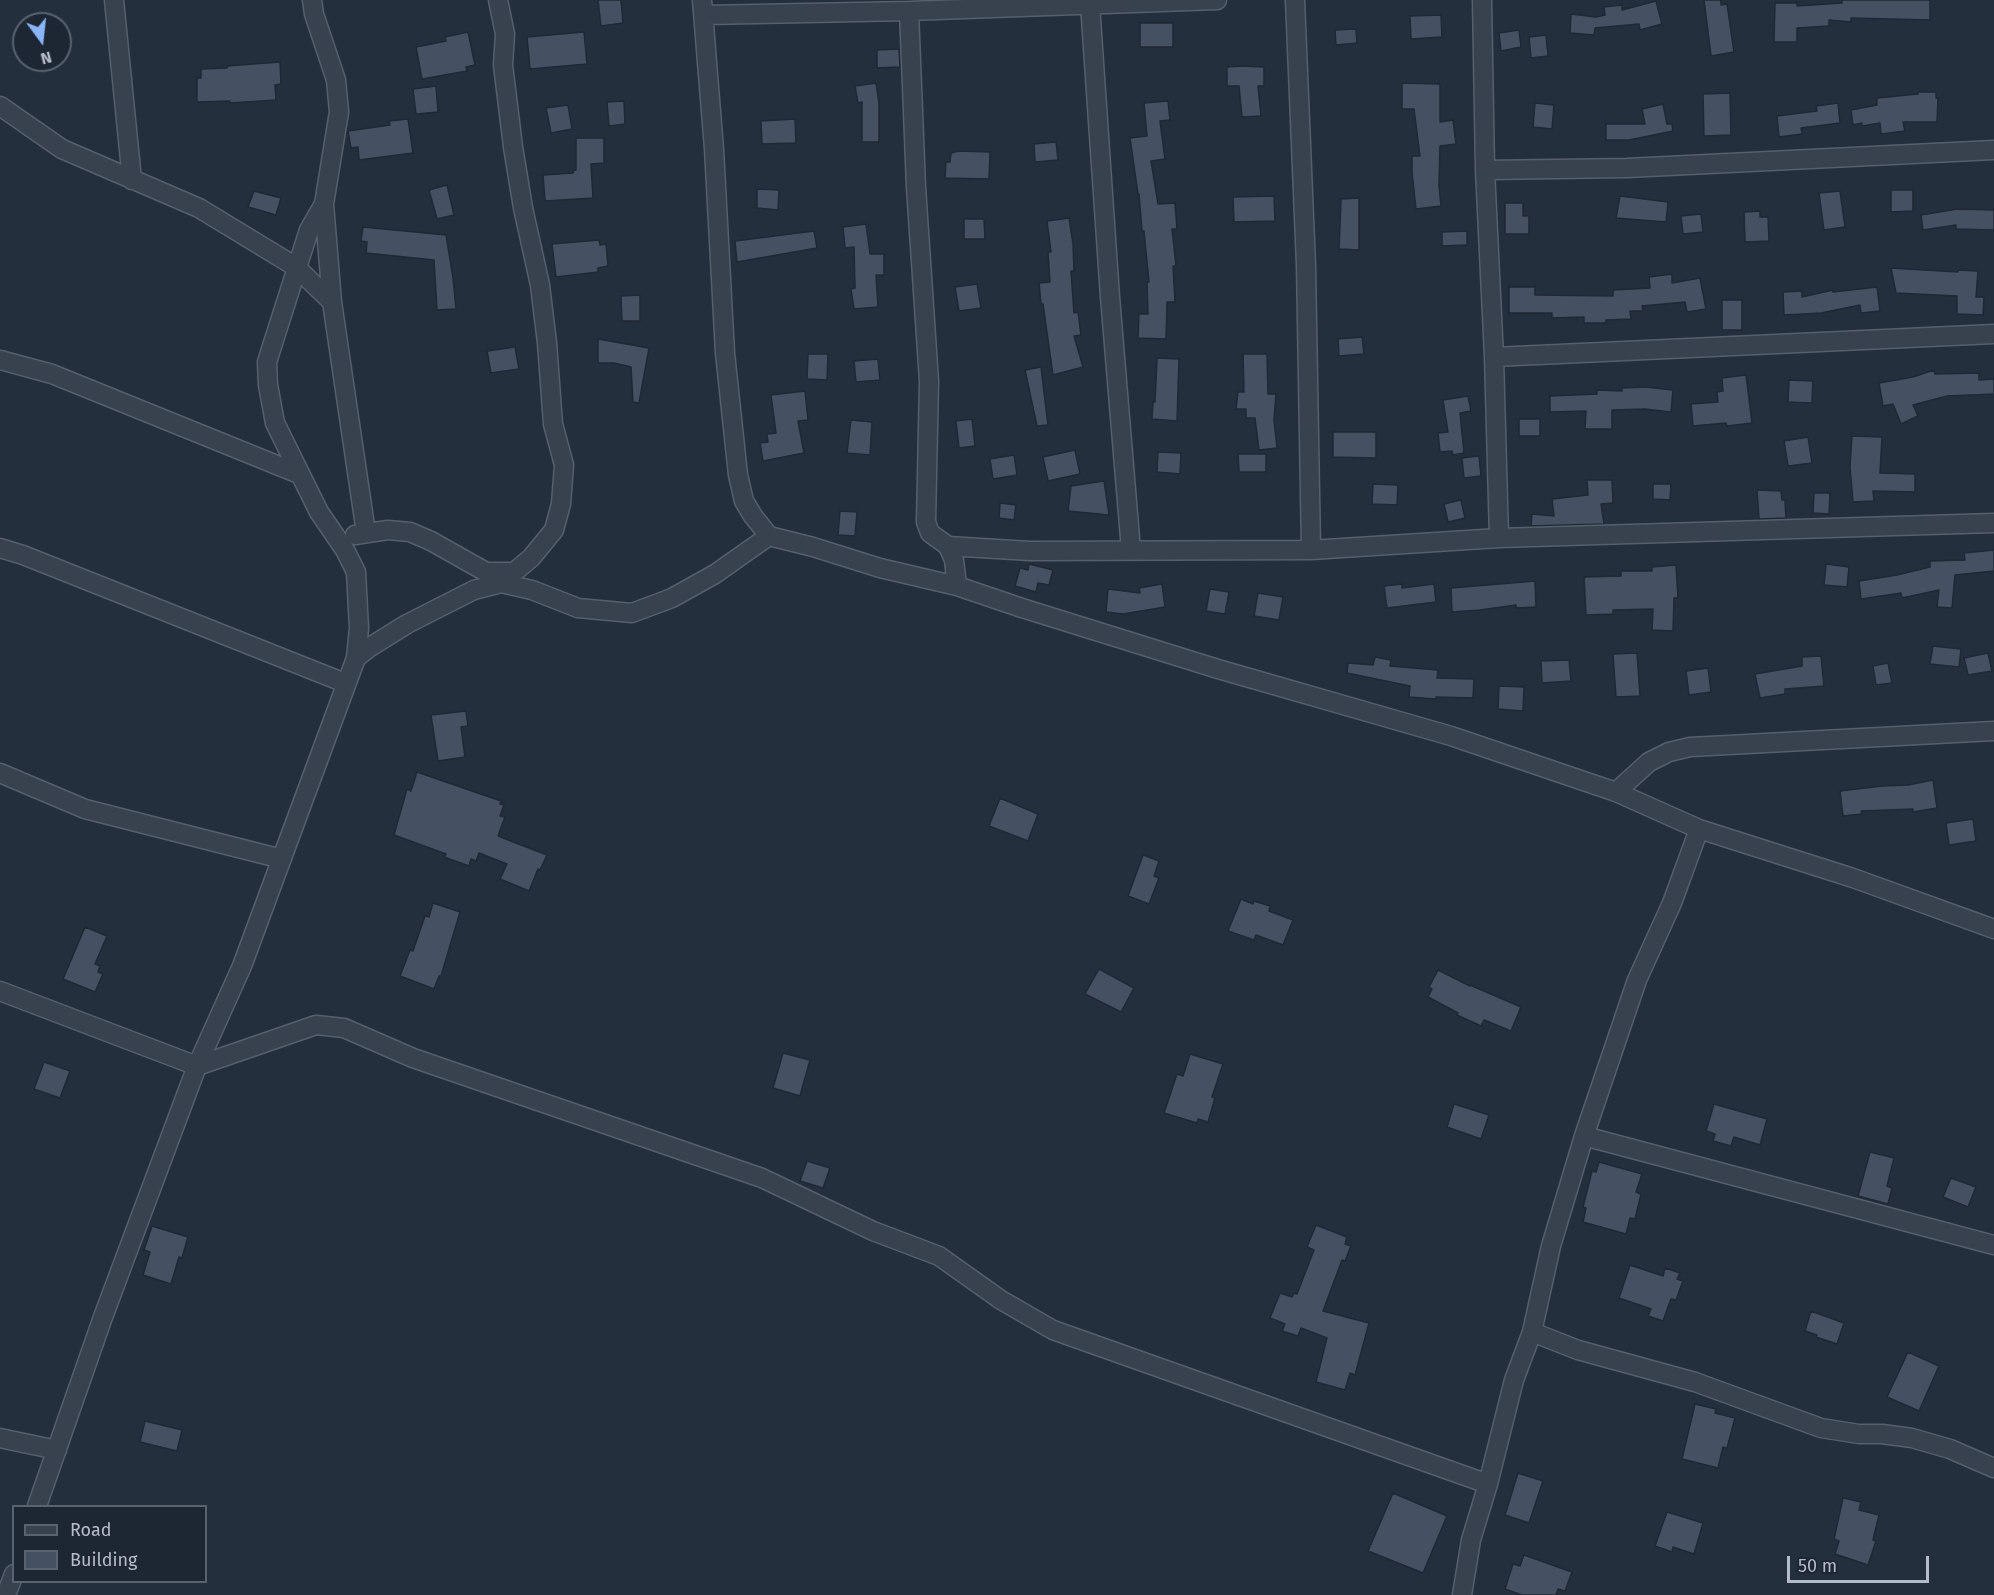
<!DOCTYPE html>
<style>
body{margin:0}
#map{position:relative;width:1994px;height:1595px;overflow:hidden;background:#242f3e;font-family:"Fira Sans",sans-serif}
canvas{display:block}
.legend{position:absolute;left:12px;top:1505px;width:195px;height:78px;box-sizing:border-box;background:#1d2633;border:2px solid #59626f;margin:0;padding:8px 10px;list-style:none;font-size:18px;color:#b4bcc9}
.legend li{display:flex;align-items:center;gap:12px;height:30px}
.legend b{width:30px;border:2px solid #59626f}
.north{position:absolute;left:12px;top:12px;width:60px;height:60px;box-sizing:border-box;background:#1d2633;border:2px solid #59626f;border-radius:50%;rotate:165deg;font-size:16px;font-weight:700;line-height:24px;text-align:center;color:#b4bcc9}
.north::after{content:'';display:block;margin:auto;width:21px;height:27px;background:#8ab4f8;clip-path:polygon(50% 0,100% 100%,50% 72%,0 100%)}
.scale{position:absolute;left:1787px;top:1556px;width:142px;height:27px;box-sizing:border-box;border:3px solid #b4bcc9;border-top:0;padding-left:8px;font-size:18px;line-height:21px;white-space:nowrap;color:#b4bcc9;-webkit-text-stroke:4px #1d2633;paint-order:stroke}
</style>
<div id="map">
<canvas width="1994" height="1595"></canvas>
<ul class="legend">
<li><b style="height:8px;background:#38414e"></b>Road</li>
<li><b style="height:16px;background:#455162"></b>Building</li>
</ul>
<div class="north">N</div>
<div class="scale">50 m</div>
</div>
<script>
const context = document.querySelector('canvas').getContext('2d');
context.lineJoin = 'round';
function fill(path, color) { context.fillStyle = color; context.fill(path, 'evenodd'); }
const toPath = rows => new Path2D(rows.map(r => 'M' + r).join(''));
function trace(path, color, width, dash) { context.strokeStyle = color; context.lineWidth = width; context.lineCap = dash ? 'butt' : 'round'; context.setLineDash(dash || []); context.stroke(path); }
const building = toPath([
 [598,0,621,0,623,23,601,26,598,0],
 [1704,0,1721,0,1721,5,1727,4,1734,52,1711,56,1704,0],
 [1842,0,1930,0,1930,20,1851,18,1851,22,1829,20,1829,26,1797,28,1797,42,1774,42,1775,3,1797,3,1797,6,1842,3,1842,0],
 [1656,1,1662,24,1640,30,1639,24,1595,28,1594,35,1570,33,1571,14,1596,17,1605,15,1604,7,1622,5,1622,10,1656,1],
 [1441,15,1442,37,1411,39,1410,16,1441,15],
 [1140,23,1173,23,1173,47,1140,47,1140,23],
 [1356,29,1357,43,1336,45,1335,30,1356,29],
 [1519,30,1521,47,1501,51,1499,33,1519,30],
 [468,32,475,65,466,67,467,71,422,79,416,47,446,41,445,37,468,32],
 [584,32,587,64,530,69,527,37,584,32],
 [1546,35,1548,56,1531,58,1529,37,1546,35],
 [899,49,900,67,877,68,877,50,899,49],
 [280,62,281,84,275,85,276,100,230,103,230,101,197,102,197,78,201,78,201,69,227,68,227,66,280,62],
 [1241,66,1264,67,1264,86,1258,86,1261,116,1242,117,1239,86,1227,86,1227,67,1241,66],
 [876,83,879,103,879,142,862,142,862,102,858,103,855,86,876,83],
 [1402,83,1440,84,1440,122,1453,120,1456,144,1440,146,1439,186,1441,206,1416,209,1412,172,1412,156,1420,156,1414,109,1402,109,1402,83],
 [436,86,438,112,416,114,413,89,436,86],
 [1918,92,1936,92,1936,98,1938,98,1937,122,1903,122,1905,131,1881,134,1880,123,1862,126,1862,123,1853,125,1851,110,1877,105,1877,98,1918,94,1918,92],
 [1730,93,1731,135,1704,136,1703,94,1730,93],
 [624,101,625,124,609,126,607,102,624,101],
 [1168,101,1170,120,1160,121,1165,159,1151,161,1158,204,1175,203,1177,229,1172,229,1176,266,1173,266,1175,302,1167,302,1166,339,1138,338,1139,314,1148,314,1147,282,1149,282,1144,231,1142,231,1139,194,1138,194,1130,138,1147,136,1144,103,1168,101],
 [1535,103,1554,105,1552,129,1533,127,1535,103],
 [1838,103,1840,123,1801,128,1802,134,1779,137,1777,116,1817,111,1816,106,1838,103],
 [1663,104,1667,124,1672,124,1673,131,1629,140,1606,140,1606,124,1645,124,1642,109,1663,104],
 [568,105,572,129,551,133,546,108,568,105],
 [408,119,413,153,359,160,358,147,351,148,348,131,390,125,389,121,408,119],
 [795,119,796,143,762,144,761,121,795,119],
 [576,138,604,138,604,163,591,164,593,198,545,201,543,175,573,173,574,170,576,170,576,138],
 [1056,142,1058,160,1035,162,1034,144,1056,142],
 [959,151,990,152,989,179,945,178,946,162,950,162,951,153,959,151],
 [447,185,454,215,437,219,429,190,447,185],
 [757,189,779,190,778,210,757,208,757,189],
 [1891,190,1913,190,1913,211,1891,212,1891,190],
 [254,191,281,198,276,215,248,207,254,191],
 [1840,191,1845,227,1824,230,1819,193,1840,191],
 [1274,196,1275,221,1234,222,1233,197,1274,196],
 [1620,196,1668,202,1666,222,1616,218,1620,196],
 [1359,198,1359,250,1339,249,1341,199,1359,198],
 [1505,203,1523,203,1523,216,1529,216,1529,234,1505,234,1505,203],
 [1957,209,1994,210,1994,230,1956,229,1956,225,1923,230,1921,215,1957,209],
 [1760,211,1760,217,1768,217,1769,241,1745,242,1744,212,1760,211],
 [1701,214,1703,232,1683,234,1681,216,1701,214],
 [1069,218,1073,244,1074,271,1071,271,1074,313,1078,312,1081,335,1074,336,1083,367,1053,375,1043,304,1041,304,1039,283,1050,282,1048,252,1051,252,1047,221,1069,218],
 [964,219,984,219,985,239,964,239,964,219],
 [866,224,870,254,884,254,884,275,876,275,878,307,854,309,851,289,855,288,854,247,845,248,843,227,866,224],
 [363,227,446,235,453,278,456,309,437,310,434,260,366,253,367,242,361,241,363,227],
 [814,231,817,248,737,262,735,241,814,231],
 [1467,231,1467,245,1442,246,1442,232,1467,231],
 [599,240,600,245,606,244,608,266,598,268,598,272,556,277,552,244,599,240],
 [1891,268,1958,272,1958,270,1978,271,1976,297,1984,297,1983,315,1957,314,1957,296,1896,293,1891,268],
 [1672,274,1672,283,1700,278,1706,309,1687,312,1685,302,1642,306,1643,311,1630,311,1631,319,1606,320,1606,323,1584,323,1584,317,1552,318,1552,313,1509,313,1509,287,1535,287,1535,295,1613,296,1613,290,1650,288,1649,277,1672,274],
 [977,284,981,308,959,311,955,287,977,284],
 [1877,287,1880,311,1861,313,1860,305,1821,313,1784,315,1783,292,1802,291,1802,297,1833,290,1833,292,1877,287],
 [640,295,640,321,622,321,621,296,640,295],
 [1722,300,1742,300,1742,330,1722,330,1722,300],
 [1362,337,1364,354,1339,356,1338,339,1362,337],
 [598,339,649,348,639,403,633,402,631,367,614,363,598,363,598,339],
 [515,347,519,369,491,373,487,351,515,347],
 [808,354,828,354,827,380,807,379,808,354],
 [1243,354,1267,354,1268,394,1276,394,1274,420,1277,448,1259,450,1255,418,1246,418,1246,409,1236,409,1238,392,1244,392,1243,354],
 [1157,358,1179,359,1177,421,1152,419,1153,401,1155,402,1157,358],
 [878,359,880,380,856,382,854,361,878,359],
 [1041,367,1048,425,1037,426,1025,370,1041,367],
 [1934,370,1935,374,1979,373,1979,380,1994,379,1994,394,1947,396,1913,405,1918,416,1901,424,1893,404,1883,406,1879,383,1913,377,1934,370],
 [1746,375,1752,423,1727,426,1726,423,1693,426,1691,404,1718,402,1717,392,1723,391,1722,378,1746,375],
 [1789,380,1813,381,1812,403,1788,402,1789,380],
 [1646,387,1673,390,1671,412,1645,409,1612,410,1612,429,1585,429,1586,411,1550,412,1550,396,1597,394,1597,390,1622,391,1622,388,1646,387],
 [805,391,808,420,798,421,804,453,763,461,760,443,768,442,767,434,776,433,771,395,805,391],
 [1468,396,1471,411,1460,413,1464,453,1453,455,1452,451,1440,452,1438,433,1448,432,1443,400,1468,396],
 [972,419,975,446,959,448,956,421,972,419],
 [1519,419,1540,419,1540,436,1519,436,1519,419],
 [851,420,872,422,870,455,847,453,851,420],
 [1333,432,1376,432,1376,458,1333,457,1333,432],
 [1852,436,1882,437,1880,473,1915,474,1915,492,1873,491,1874,501,1853,502,1850,467,1852,436],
 [1808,437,1812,463,1788,466,1784,441,1808,437],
 [1075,450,1080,474,1048,481,1043,457,1075,450],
 [1158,452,1181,453,1180,474,1157,472,1158,452],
 [1238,454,1266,454,1266,472,1239,472,1238,454],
 [1014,455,1017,475,993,479,990,459,1014,455],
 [1479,456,1481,476,1464,478,1462,458,1479,456],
 [1587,480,1612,480,1613,503,1601,504,1604,524,1531,526,1532,514,1554,516,1552,499,1588,495,1587,480],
 [1104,481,1109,515,1068,511,1071,486,1104,481],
 [1373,484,1398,485,1397,505,1372,504,1373,484],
 [1653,484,1671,484,1670,500,1653,499,1653,484],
 [1757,490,1781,491,1782,500,1785,500,1786,518,1759,519,1757,490],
 [1814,493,1830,493,1829,514,1813,513,1814,493],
 [1461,500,1465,518,1448,522,1444,504,1461,500],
 [1000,503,1016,505,1014,520,999,518,1000,503],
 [840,511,857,512,855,536,838,535,840,511],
 [1994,550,1994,571,1955,575,1952,608,1937,607,1939,590,1902,598,1901,593,1861,599,1859,581,1897,575,1930,567,1930,561,1965,560,1964,553,1994,550],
 [1029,564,1053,570,1049,585,1038,583,1036,592,1015,586,1020,568,1028,570,1029,564],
 [1826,564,1849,567,1847,587,1824,585,1826,564],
 [1676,565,1678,598,1674,598,1673,631,1652,630,1653,609,1613,610,1613,614,1586,615,1584,577,1621,576,1621,571,1652,571,1652,567,1676,565],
 [1535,581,1536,607,1516,608,1516,605,1480,610,1452,612,1451,588,1535,581],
 [1162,584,1165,607,1123,614,1106,612,1108,589,1140,593,1139,588,1162,584],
 [1402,584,1402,588,1434,584,1436,602,1387,608,1384,586,1402,584],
 [1210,589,1229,592,1225,614,1206,611,1210,589],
 [1258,593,1283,597,1279,620,1254,616,1258,593],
 [1933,646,1961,649,1959,667,1930,664,1933,646],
 [1637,653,1640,696,1616,697,1613,654,1637,653],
 [1988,653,1992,671,1968,675,1964,658,1988,653],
 [1821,656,1824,686,1785,689,1785,694,1760,698,1755,674,1802,666,1802,657,1821,656],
 [1375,657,1391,660,1390,666,1438,670,1437,678,1474,679,1473,698,1436,697,1436,699,1409,697,1410,686,1347,673,1348,663,1373,665,1375,657],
 [1569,660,1571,681,1542,683,1541,661,1569,660],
 [1888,663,1892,683,1876,685,1873,666,1888,663],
 [1708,668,1711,692,1689,695,1686,671,1708,668],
 [1499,686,1524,687,1523,711,1498,709,1499,686],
 [466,711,468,726,461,727,465,757,438,761,431,715,466,711],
 [417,772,501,801,500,804,504,805,500,816,505,817,498,836,547,855,540,870,538,869,529,891,500,879,507,864,479,853,476,861,471,859,469,866,444,857,446,854,394,835,407,789,411,791,417,772],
 [1933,780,1937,808,1913,812,1913,809,1861,811,1862,814,1843,816,1840,791,1882,786,1908,785,1933,780],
 [1000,798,1038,814,1028,841,989,826,1000,798],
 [1973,819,1976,841,1949,845,1946,823,1973,819],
 [1143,855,1159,861,1154,876,1159,878,1149,904,1128,896,1143,855],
 [1241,899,1253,904,1254,901,1270,906,1269,911,1293,920,1283,945,1256,935,1254,940,1228,931,1241,899],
 [433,903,460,912,441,976,439,976,434,989,400,976,410,950,413,951,425,916,429,917,433,903],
 [85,927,107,936,95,964,100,966,98,972,103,974,95,992,63,979,85,927],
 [1099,969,1134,988,1121,1012,1085,994,1099,969],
 [1438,970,1470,986,1470,985,1521,1007,1511,1031,1484,1020,1481,1026,1457,1015,1458,1013,1428,997,1432,989,1429,987,1438,970],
 [783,1053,810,1060,800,1096,773,1088,783,1053],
 [1190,1054,1223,1064,1212,1097,1215,1098,1208,1122,1198,1119,1197,1123,1164,1113,1177,1074,1183,1076,1190,1054],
 [44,1062,70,1071,60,1098,34,1089,44,1062],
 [1454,1104,1489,1115,1481,1139,1447,1127,1454,1104],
 [1714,1104,1767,1119,1760,1145,1734,1137,1731,1146,1713,1141,1715,1134,1706,1131,1714,1104],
 [1870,1152,1894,1158,1887,1186,1892,1188,1888,1204,1858,1196,1870,1152],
 [807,1161,830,1168,823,1188,800,1181,807,1161],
 [1599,1162,1642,1174,1636,1192,1641,1194,1635,1219,1630,1218,1626,1234,1583,1222,1586,1208,1583,1207,1592,1171,1596,1172,1599,1162],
 [1951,1178,1976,1187,1968,1207,1943,1197,1951,1178],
 [1316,1225,1347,1237,1345,1244,1351,1246,1345,1261,1342,1260,1323,1311,1369,1323,1355,1375,1350,1373,1345,1390,1316,1382,1327,1338,1301,1328,1298,1336,1282,1331,1285,1324,1270,1318,1280,1293,1292,1297,1294,1293,1297,1294,1314,1250,1307,1247,1316,1225],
 [152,1226,188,1237,182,1258,179,1257,171,1284,143,1275,150,1252,144,1250,152,1226],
 [1630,1265,1663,1276,1665,1268,1680,1273,1677,1279,1683,1281,1676,1300,1671,1299,1663,1321,1648,1316,1651,1309,1619,1298,1630,1265],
 [1811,1311,1844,1323,1837,1344,1816,1337,1817,1335,1805,1331,1811,1311],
 [1908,1352,1939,1366,1919,1411,1887,1397,1908,1352],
 [1695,1404,1716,1409,1715,1413,1735,1418,1727,1448,1723,1447,1718,1468,1682,1459,1695,1404],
 [145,1421,182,1430,177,1451,140,1442,145,1421],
 [1518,1473,1543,1481,1529,1523,1505,1515,1518,1473],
 [1393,1493,1447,1516,1423,1573,1368,1551,1393,1493],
 [1843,1498,1861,1502,1859,1510,1879,1515,1873,1540,1876,1541,1868,1565,1835,1554,1839,1541,1834,1539,1843,1498],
 [1667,1512,1703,1523,1694,1554,1673,1547,1672,1552,1655,1546,1667,1512],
 [1524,1555,1572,1572,1565,1591,1558,1589,1556,1595,1522,1595,1505,1589,1513,1564,1520,1566,1524,1555]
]);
fill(building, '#455162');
trace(building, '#1f2835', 1.5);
const minor = toPath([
 [114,0,132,180],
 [312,0,314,14,336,80,339,112,324,204,309,230,267,362,268,385,275,423,319,512,345,550,356,572,359,628,356,658],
 [498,0,505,34,503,65,513,147,523,208,540,285,547,343,553,424,564,465,561,504,554,530,531,558,501,583],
 [702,0,714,149,725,353,738,475,744,501,753,516,769,536],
 [1295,0,1306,265,1311,550],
 [1482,0,1485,170,1494,357],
 [1090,4,1110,297,1131,550],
 [909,11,916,187,929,381,926,522,930,533,948,546],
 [704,15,909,11,1217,0],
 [0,106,62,149,199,208,296,267,332,302,366,533],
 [1485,170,1627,168,1994,150],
 [324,204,332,302],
 [0,360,52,374,299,474],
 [355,535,388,530,410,532,431,541,486,572,514,572],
 [1499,538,1494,357,1994,334],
 [0,548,23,555,345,683],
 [957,586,954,560,948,546,1030,551,1311,550,1499,538,1994,523],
 [0,773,85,809,282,859],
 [1616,792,1649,762,1669,752,1690,747,1994,731],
 [0,991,197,1066,316,1025,344,1028,413,1058,762,1178,873,1231,939,1256,1001,1300,1053,1330,1488,1484],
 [1584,1136,1994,1245],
 [1532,1332,1578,1350,1695,1382,1821,1428,1859,1434,1882,1434,1912,1438,1950,1449,1994,1468],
 [0,1438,57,1450],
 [37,1506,103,1317,197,1066,242,966,356,658,370,647,407,624,474,590,501,583,532,590,578,608,632,613,672,598,715,574,769,536,813,547,880,568,957,586,1022,608,1218,669,1451,736,1616,792,1699,829,1853,878,1994,929],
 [6,1595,14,1574],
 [1462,1595,1471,1540,1488,1484,1514,1380,1532,1332,1551,1246,1584,1136,1637,980,1672,903,1699,829]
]);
trace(minor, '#565f6c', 21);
trace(minor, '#38414e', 18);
</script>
